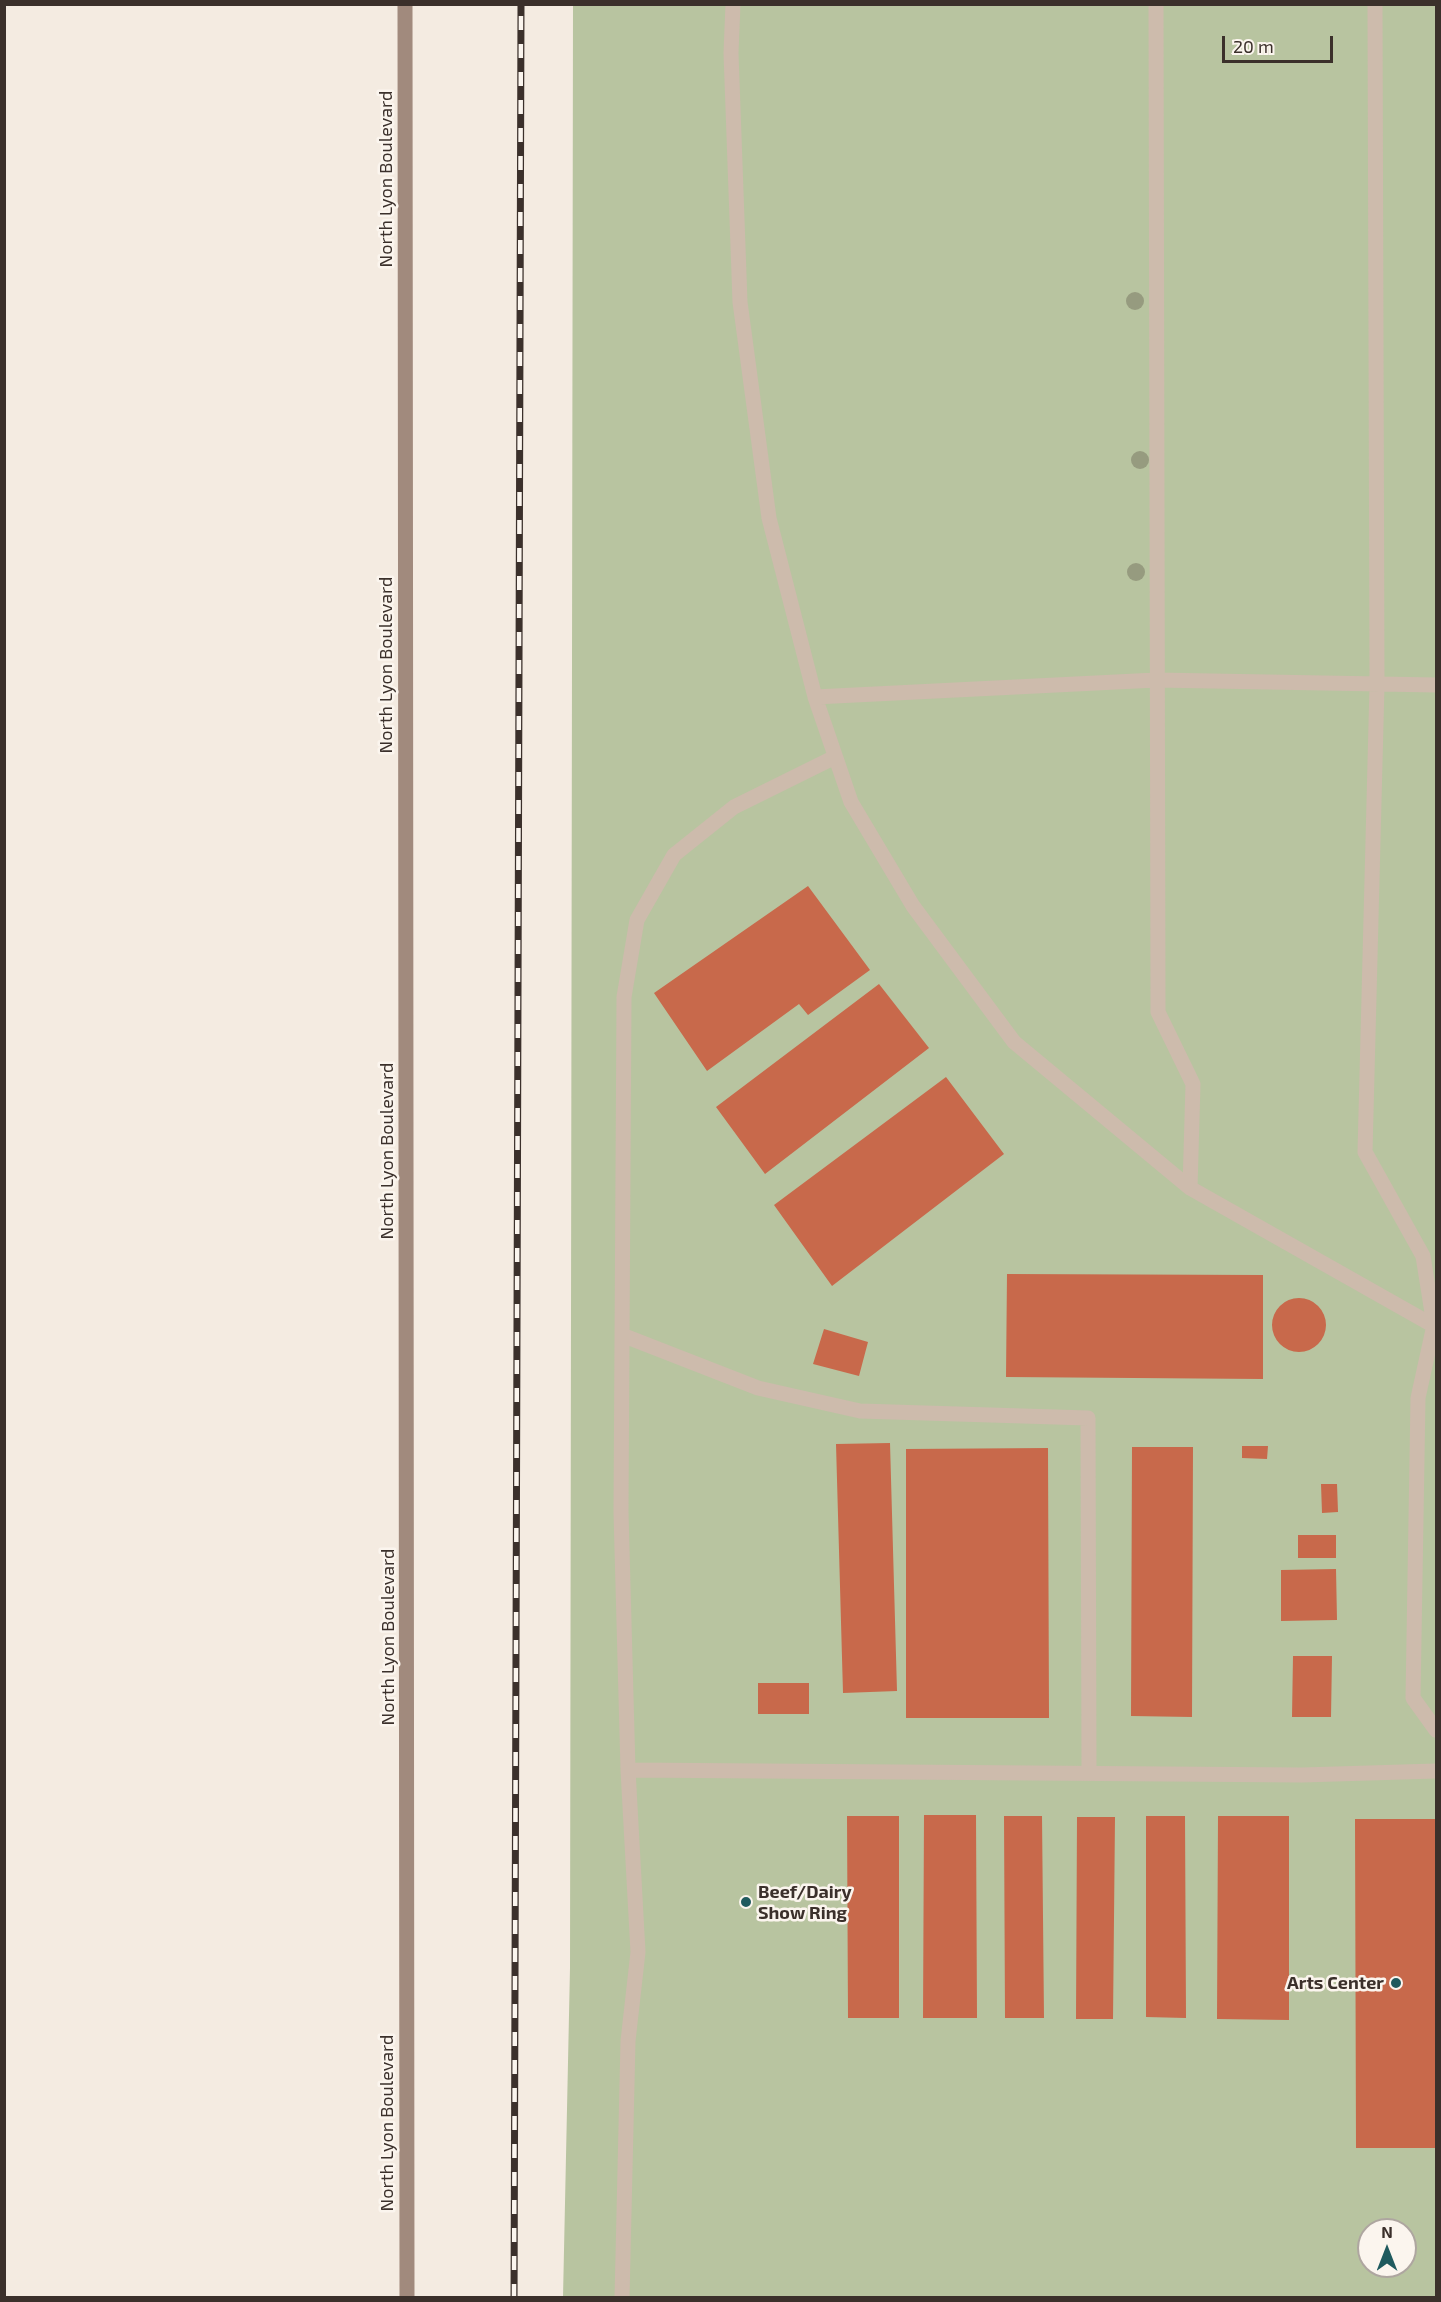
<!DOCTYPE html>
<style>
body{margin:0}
#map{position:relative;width:1441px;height:2302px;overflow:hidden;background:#f4ebe1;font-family:"Exo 2",sans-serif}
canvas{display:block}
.frame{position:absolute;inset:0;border:6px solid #3b302b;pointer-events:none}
.north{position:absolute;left:1357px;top:2218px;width:60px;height:60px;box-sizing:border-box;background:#fbf5ee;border:2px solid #aea6a0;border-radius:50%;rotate:0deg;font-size:16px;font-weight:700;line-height:24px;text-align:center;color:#3b302b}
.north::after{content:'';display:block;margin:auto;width:21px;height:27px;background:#1f5a5e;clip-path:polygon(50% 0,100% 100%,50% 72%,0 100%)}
.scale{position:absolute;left:1222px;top:36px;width:111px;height:27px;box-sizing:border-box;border:3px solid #3b302b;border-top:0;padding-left:8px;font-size:18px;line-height:21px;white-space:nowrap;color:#3b302b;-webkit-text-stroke:4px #fbf5ee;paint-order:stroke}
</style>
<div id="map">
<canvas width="1441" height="2302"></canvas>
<div class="frame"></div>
<div class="north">N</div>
<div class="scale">20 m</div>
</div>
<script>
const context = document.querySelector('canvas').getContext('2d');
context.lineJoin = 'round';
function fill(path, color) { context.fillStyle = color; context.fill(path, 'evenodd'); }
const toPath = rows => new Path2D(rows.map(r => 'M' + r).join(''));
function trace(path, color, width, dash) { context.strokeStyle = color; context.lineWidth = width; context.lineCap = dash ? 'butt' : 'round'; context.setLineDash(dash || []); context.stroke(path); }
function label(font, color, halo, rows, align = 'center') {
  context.font = font + ' "Exo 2",sans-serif'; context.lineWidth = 5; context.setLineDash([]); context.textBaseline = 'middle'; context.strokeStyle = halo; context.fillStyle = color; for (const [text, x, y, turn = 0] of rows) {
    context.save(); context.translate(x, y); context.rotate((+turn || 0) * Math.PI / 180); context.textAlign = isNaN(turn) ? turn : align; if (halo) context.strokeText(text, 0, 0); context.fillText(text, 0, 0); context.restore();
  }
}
fill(toPath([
 [573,5,1436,5,1436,2297,563,2297,570,1968],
 [1369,2230,1405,2230,1405,2266,1369,2266]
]), '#b8c4a0');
fill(toPath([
 [808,886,870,970,808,1015,799,1004,707,1071,654,993],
 [879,984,929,1048,765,1174,716,1107],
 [946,1077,1004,1154,832,1286,774,1205],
 [1007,1274,1263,1275,1263,1379,1006,1377],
 '1272 1325a27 27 0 1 1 54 0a27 27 0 1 1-54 0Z',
 [824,1329,868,1342,859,1376,813,1364],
 [890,1443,897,1691,843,1693,836,1444],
 [1242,1446,1268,1446,1267,1459,1242,1458],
 [1132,1447,1193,1447,1192,1717,1131,1716],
 [1048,1448,1049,1718,906,1718,906,1449],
 [1321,1484,1337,1484,1338,1512,1322,1513],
 [1298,1535,1336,1535,1336,1558,1298,1558],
 [1336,1569,1337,1620,1281,1621,1281,1570],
 [1293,1656,1332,1656,1331,1717,1292,1717],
 [758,1683,809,1683,809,1714,758,1714],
 [924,1815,976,1815,977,2018,923,2018],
 [847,1816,899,1816,899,2018,848,2018],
 [1004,1816,1042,1816,1044,2018,1005,2018],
 [1146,1816,1185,1816,1186,2018,1146,2017],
 [1218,1816,1289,1816,1289,2020,1217,2019],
 [1077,1817,1115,1817,1113,2019,1076,2019],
 [1355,1819,1436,1819,1436,2148,1356,2148]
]), '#c8694b');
trace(toPath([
 [733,4,731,53,740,302,769,518,815,697,851,802,913,906,1014,1042,1190,1188,1436,1327],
 [1156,4,1158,1012,1193,1084,1190,1188],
 [1375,4,1377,685,1365,1152,1423,1256,1434,1325,1418,1398,1413,1698,1436,1730],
 [815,697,1156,680,1436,685],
 [622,1335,758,1388,860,1411,1088,1418,1089,1773],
 [628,1770,1302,1775,1436,1771],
 [622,2298,628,2041,638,1952,628,1770,621,1512,624,997,637,920,674,855,734,807,835,757]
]), '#cdbbac', 15);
trace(toPath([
 [405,4,407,2298]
]), '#a18a7d', 15);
const rail = toPath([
 [514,2298,521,4]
]);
trace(rail, '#3b302b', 7);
trace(rail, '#fbf5ee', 4.5, [14]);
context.fillStyle = '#969b7f';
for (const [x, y] of [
 [1135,301],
 [1140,460],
 [1136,572]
]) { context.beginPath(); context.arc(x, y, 9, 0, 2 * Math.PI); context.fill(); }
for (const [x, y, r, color] of [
 [746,1902,6,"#1f5a5e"],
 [1396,1983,6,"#1f5a5e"]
]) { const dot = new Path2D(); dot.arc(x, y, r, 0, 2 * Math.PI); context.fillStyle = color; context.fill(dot); trace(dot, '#fbf5ee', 2); }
label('18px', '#3b302b', '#fbf5ee', [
 ["North Lyon Boulevard",386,179,-90],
 ["North Lyon Boulevard",386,665,-90],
 ["North Lyon Boulevard",387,1151,-90],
 ["North Lyon Boulevard",388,1637,-90],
 ["North Lyon Boulevard",387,2123,-90]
]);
label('bold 18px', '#3b302b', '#fbf5ee', [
 ["Beef/Dairy",758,1892],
 ["Show Ring",758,1913],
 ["Arts Center",1384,1983,"right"]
], 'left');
</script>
